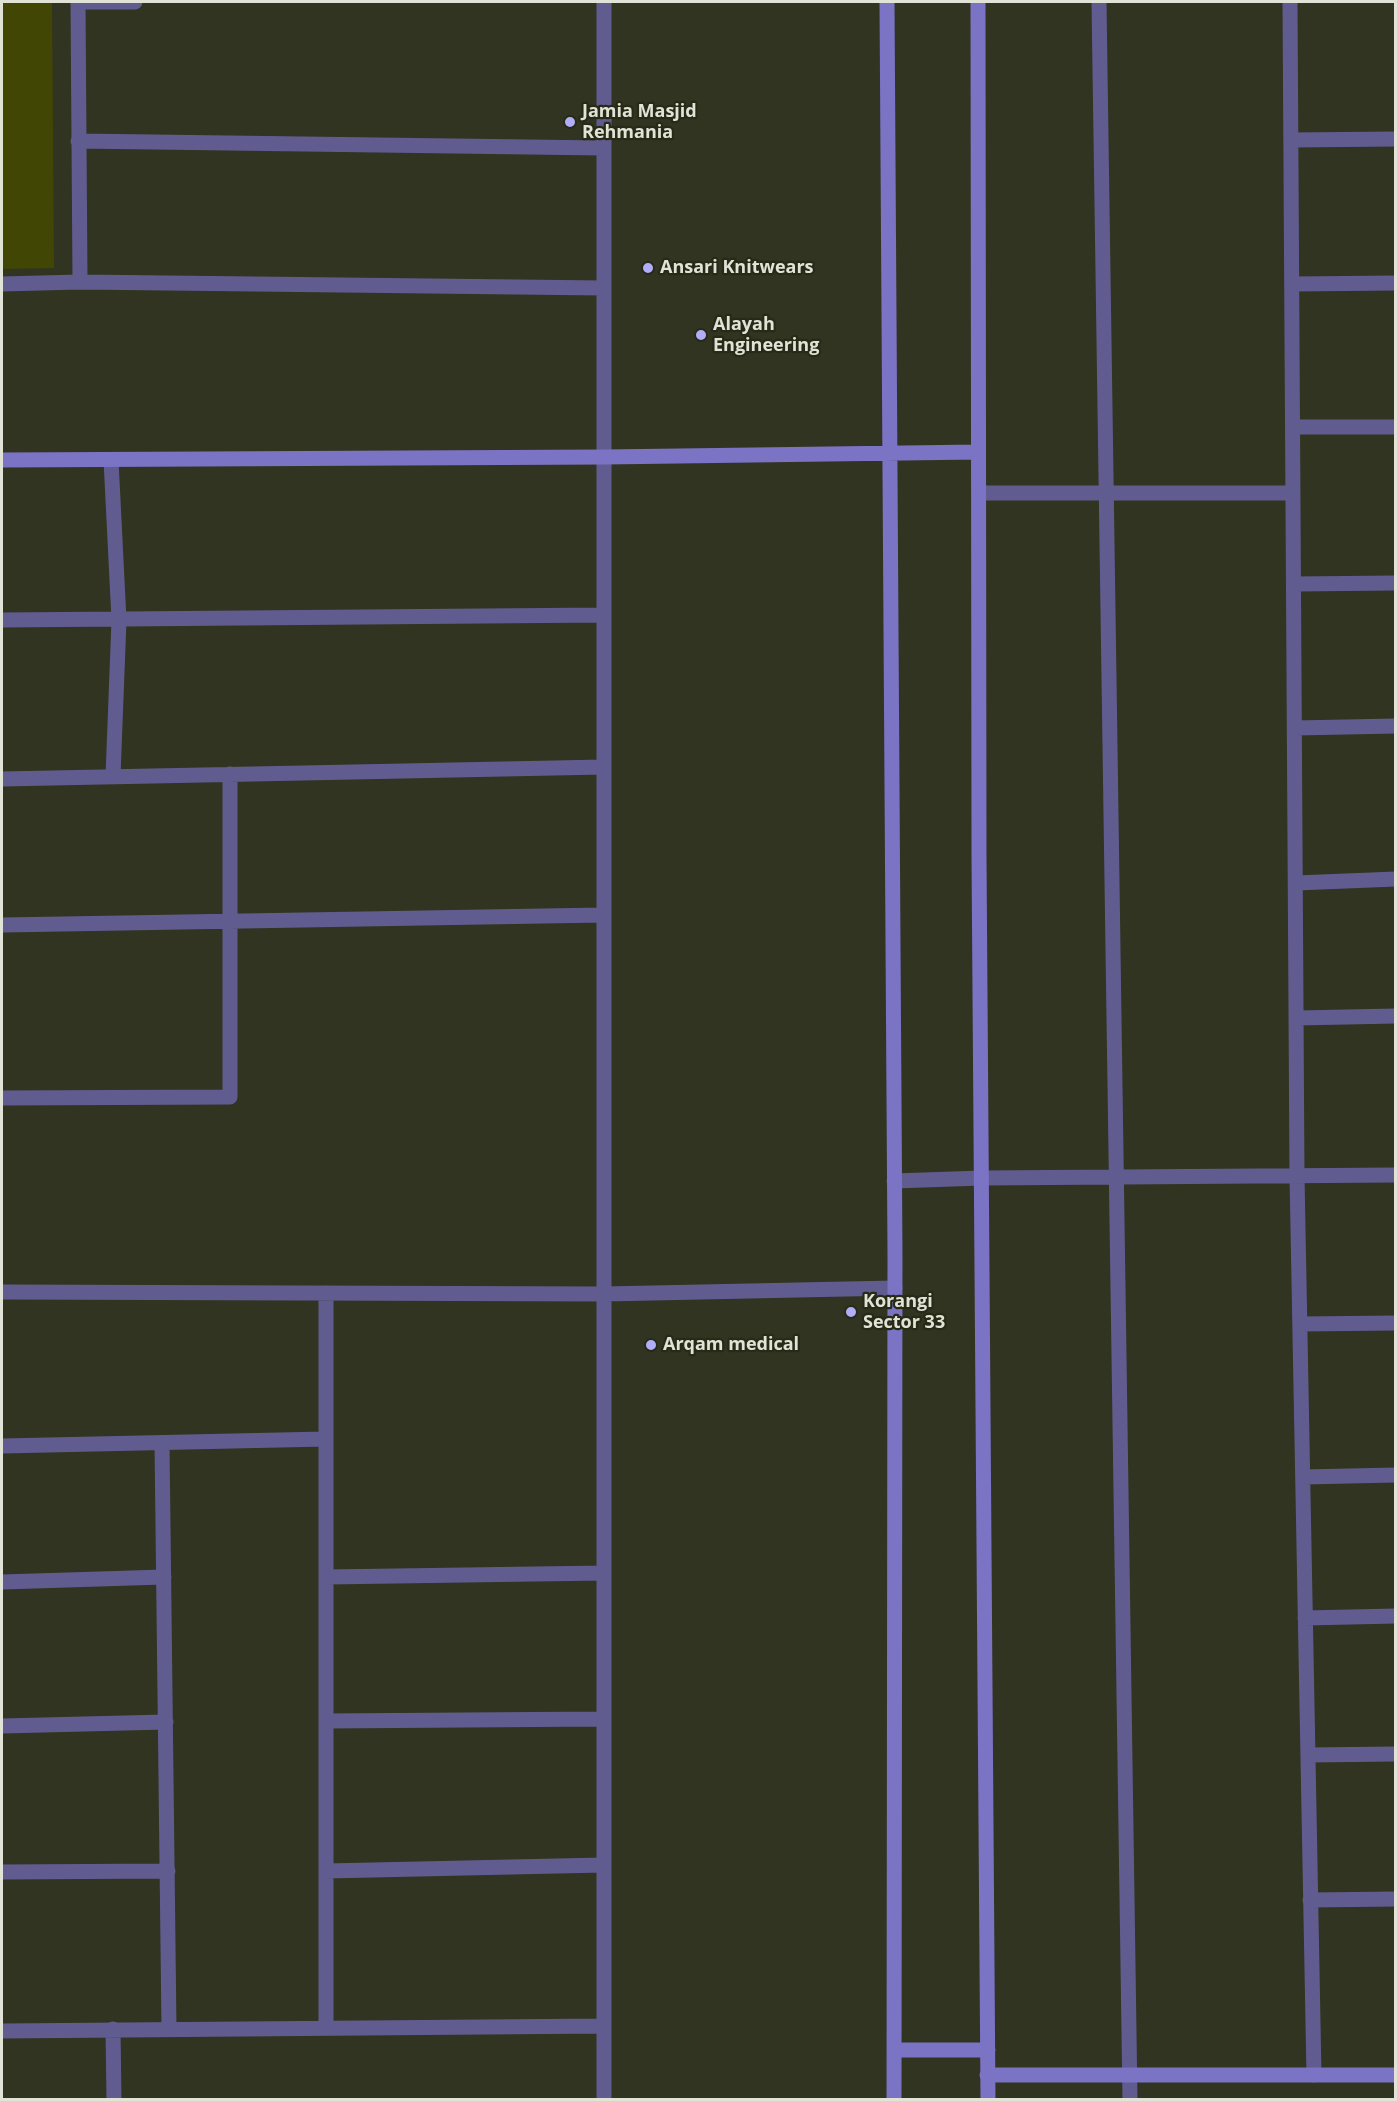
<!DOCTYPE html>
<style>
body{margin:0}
#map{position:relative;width:1397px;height:2101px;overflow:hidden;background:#313420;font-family:"Open Sans",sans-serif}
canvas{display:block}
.frame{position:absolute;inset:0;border:3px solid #e1e3d7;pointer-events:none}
</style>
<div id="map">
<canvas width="1397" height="2101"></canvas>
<div class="frame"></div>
</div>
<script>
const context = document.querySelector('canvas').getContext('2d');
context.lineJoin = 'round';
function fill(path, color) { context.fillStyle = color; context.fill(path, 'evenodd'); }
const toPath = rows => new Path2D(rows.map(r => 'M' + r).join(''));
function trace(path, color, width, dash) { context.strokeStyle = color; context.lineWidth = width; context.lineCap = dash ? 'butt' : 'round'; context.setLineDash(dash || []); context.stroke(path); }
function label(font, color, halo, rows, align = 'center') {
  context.font = font + ' "Open Sans",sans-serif'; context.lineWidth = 4.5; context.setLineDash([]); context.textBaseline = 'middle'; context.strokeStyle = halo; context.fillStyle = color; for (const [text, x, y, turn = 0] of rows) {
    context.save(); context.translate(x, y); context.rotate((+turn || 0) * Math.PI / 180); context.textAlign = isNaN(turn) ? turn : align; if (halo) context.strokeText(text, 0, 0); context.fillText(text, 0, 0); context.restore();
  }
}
fill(toPath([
 [2,2,52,2,54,268,2,269]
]), '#414604');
trace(toPath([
 [78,2,135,2],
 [1099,2,1130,2100],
 [1290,2,1297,1176,1314,2075],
 [1291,140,1396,139],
 [78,141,604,148],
 [80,282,604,288],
 [2,284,80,282,78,2],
 [1292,284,1396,283],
 [1293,427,1396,427],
 [111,460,119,620,113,776],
 [979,493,1293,493],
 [1294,584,1396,583],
 [2,620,604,615],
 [1295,728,1396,726],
 [2,779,604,767],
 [1296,883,1396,879],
 [2,925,604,915],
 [1297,1018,1396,1016],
 [2,1098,230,1097,230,774],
 [894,1181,982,1178,1396,1175],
 [2,1292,604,1294,895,1288],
 [1300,1324,1396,1323],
 [162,1443,169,2029],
 [2,1446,326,1439],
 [1303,1477,1396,1475],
 [326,1577,604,1573],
 [2,1582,164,1577],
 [1305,1618,1396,1616],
 [326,1721,603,1719],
 [2,1726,166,1722],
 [1308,1755,1396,1754],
 [326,1871,604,1865],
 [2,1872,168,1871],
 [1310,1900,1396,1899],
 [326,2028,326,1293],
 [113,2029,114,2100],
 [2,2031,604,2026],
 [604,2100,604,2]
]), '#615c8f', 15);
trace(toPath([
 [887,2,895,1255,894,2100],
 [978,2,979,856,988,2100],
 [2,460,604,457,978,452],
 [894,2050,988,2050],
 [987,2075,1396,2075]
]), '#7b73c4', 15);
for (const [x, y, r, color] of [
 [570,122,6,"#b2adf9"],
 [648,268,6,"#b2adf9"],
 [701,335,6,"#b2adf9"],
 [851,1312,6,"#b2adf9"],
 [651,1345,6,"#b2adf9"]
]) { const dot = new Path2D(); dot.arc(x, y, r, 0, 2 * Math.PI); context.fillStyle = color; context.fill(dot); trace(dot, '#272a16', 2); }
label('bold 18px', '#e1e3d7', '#272a16', [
 ["Jamia Masjid",582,112],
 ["Rehmania",582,133],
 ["Ansari Knitwears",660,268],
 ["Alayah",713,325],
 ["Engineering",713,346],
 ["Korangi",863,1302],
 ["Sector 33",863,1323],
 ["Arqam medical",663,1345]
], 'left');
</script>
